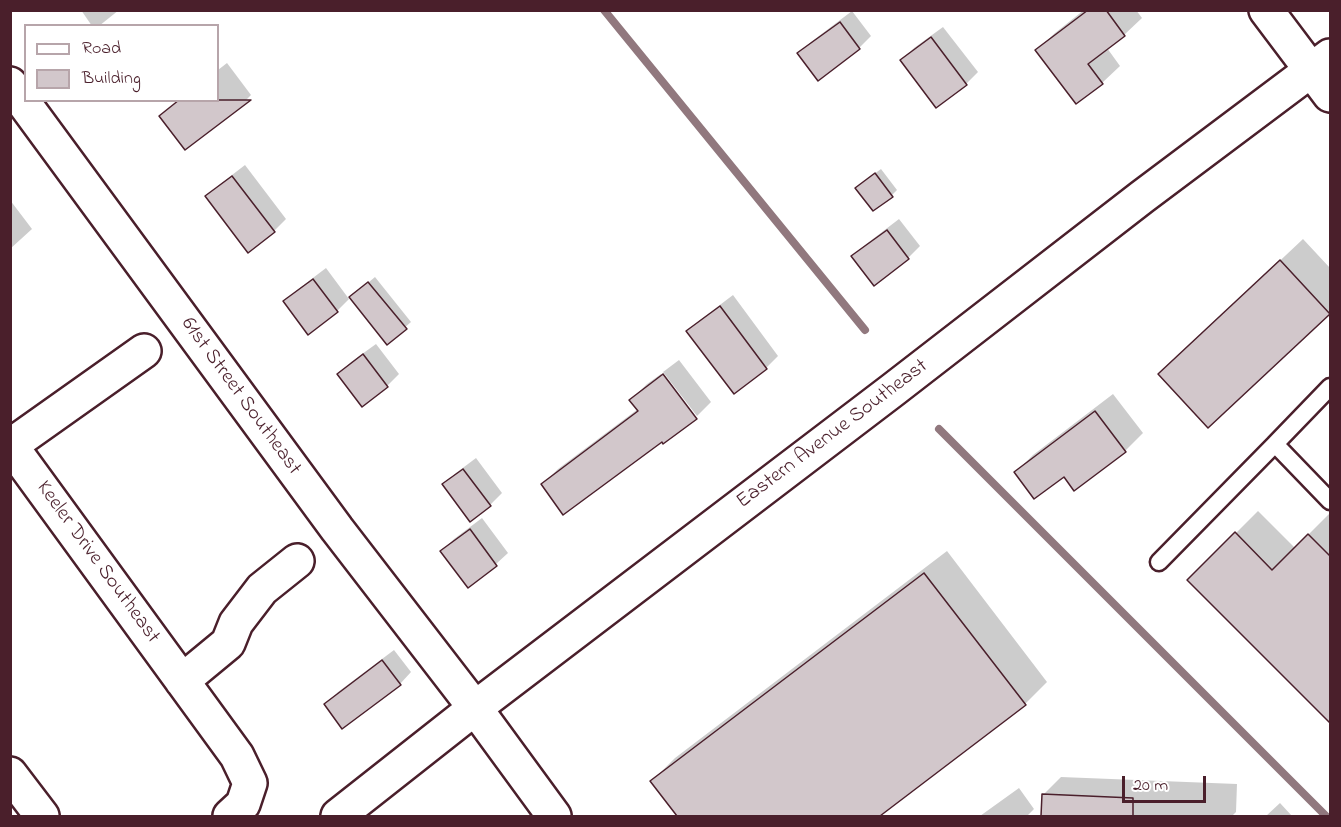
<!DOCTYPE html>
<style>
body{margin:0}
#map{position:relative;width:1341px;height:827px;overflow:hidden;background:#fff;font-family:"Indie Flower",sans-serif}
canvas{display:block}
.frame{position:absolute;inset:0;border:12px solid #4a1f2b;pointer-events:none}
.legend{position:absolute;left:24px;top:24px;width:195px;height:78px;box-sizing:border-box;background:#fff;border:2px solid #b7a5aa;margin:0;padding:8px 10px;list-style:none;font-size:18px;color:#4a1f2b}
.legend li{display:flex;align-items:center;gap:12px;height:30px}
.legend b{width:30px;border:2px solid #b7a5aa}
.scale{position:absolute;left:1122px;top:776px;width:84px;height:27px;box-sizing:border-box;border:3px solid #4a1f2b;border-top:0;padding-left:8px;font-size:18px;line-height:21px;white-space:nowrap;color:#4a1f2b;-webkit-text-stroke:4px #fff;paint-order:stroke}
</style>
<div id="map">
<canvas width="1341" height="827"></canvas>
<div class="frame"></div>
<ul class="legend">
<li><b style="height:8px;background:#fff"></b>Road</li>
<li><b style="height:16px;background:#d2c7cb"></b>Building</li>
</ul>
<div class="scale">20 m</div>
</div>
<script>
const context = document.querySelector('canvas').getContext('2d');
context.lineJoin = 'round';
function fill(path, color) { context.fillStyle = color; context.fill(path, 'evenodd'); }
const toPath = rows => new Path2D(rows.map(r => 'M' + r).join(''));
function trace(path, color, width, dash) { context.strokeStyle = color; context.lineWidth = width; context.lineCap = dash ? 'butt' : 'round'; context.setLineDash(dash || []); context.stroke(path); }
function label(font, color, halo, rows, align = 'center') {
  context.font = font + ' "Indie Flower",sans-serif'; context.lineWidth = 6; context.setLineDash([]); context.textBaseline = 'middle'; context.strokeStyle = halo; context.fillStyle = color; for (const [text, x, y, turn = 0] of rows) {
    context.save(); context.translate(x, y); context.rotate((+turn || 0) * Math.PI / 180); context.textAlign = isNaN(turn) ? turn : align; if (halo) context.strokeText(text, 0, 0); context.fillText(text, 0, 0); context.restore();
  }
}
fill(toPath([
 [81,10,119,10,99,26,92,26],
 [1084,10,1136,10,1142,18,1124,35,1107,48,1120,66,1102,83,1076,102,1037,50,1055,33],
 [852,11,871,36,859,48,819,79,799,54,811,42],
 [943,27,978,72,966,84,902,60,914,48],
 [227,63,251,95,239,107,161,116,178,100,218,100,218,70],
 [245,165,286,219,274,231,207,197,219,185],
 [881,169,897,190,892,195,863,182],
 [10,200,32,229,10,249],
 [899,219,920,246,908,258,853,256,865,245],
 [1303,239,1330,268,1330,312,1208,426,1183,352],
 [326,268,349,299,337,311,285,302,297,290],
 [375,277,411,322,387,343,357,292],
 [733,295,778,356,766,368,734,392,688,332,700,320],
 [376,344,399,374,387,386,339,374,351,362],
 [679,360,711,402,697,416,663,372],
 [661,374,694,418,662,440,542,485,558,469,638,409,631,400,647,384],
 [1113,394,1143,433,1125,451,1075,489,1064,475,1016,472,1033,455],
 [476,458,502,493,490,505,444,485,456,473],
 [1258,511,1295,548,1330,513,1330,721,1189,580],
 [482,518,508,553,496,564,468,585,442,551,454,539],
 [947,551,1047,682,1025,704,877,816,679,816,652,781,675,758],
 [394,650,411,672,400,684,326,704,338,692],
 [1061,777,1237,784,1236,812,1232,816,1042,816,1043,795],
 [1019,788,1034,809,1027,816,980,816],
 [1280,803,1292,816,1266,816]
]), '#0003');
trace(toPath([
 [604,10,865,330],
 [939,429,1326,816]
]), '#91787e', 8);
const building = toPath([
 [1088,10,1106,10,1125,36,1088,64,1103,84,1076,104,1035,50,1088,10],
 [840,22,860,49,818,81,797,53,840,22],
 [931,37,967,85,936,108,900,60,931,37],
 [179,100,251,100,185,150,159,116,179,100],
 [875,173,893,197,873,211,855,188,875,173],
 [232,176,275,232,248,253,205,196,232,176],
 [887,230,909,259,874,286,851,256,887,230],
 [1280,260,1330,314,1208,428,1158,374,1280,260],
 [313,279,338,312,308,335,283,301,313,279],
 [368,282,407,329,387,345,349,297,368,282],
 [720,306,767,369,734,394,686,331,720,306],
 [363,354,388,387,362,407,337,374,363,354],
 [663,374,697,419,663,444,662,442,563,515,541,484,638,411,629,400,663,374],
 [1095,411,1126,452,1074,491,1064,477,1034,499,1014,472,1095,411],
 [463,469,491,506,470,522,442,484,463,469],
 [470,529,497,566,468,588,440,551,470,529],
 [1235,532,1272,570,1308,534,1330,556,1330,723,1187,580,1235,532],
 [924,573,1026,705,880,816,677,816,650,781,924,573],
 [382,660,401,685,342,729,324,704,382,660],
 [1042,794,1133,798,1133,816,1041,816,1042,794]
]);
fill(building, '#d2c7cb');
trace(building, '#4a1f2b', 1.5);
const lane = toPath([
 [1330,387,1275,444,1330,501],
 [1159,562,1275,444]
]);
const street = toPath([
 [1266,10,1330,95],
 [10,84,337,529,475,708,554,816],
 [10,446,144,351],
 [11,446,237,756,250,783,243,804,230,816],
 [182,681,228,643,236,623,262,589,297,561],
 [10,774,42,816]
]);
const secondary = toPath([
 [338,816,475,708,894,389,1142,197,1330,56]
]);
trace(lane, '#4a1f2b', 21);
trace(street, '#4a1f2b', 38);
trace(secondary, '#4a1f2b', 38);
trace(lane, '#fff', 16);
trace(street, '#fff', 33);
trace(secondary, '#fff', 33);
label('21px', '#4a1f2b', '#fff', [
 ["61st Street Southeast",240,397,54],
 ["Eastern Avenue Southeast",833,435,-37],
 ["Keeler Drive Southeast",97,563,54]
]);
</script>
